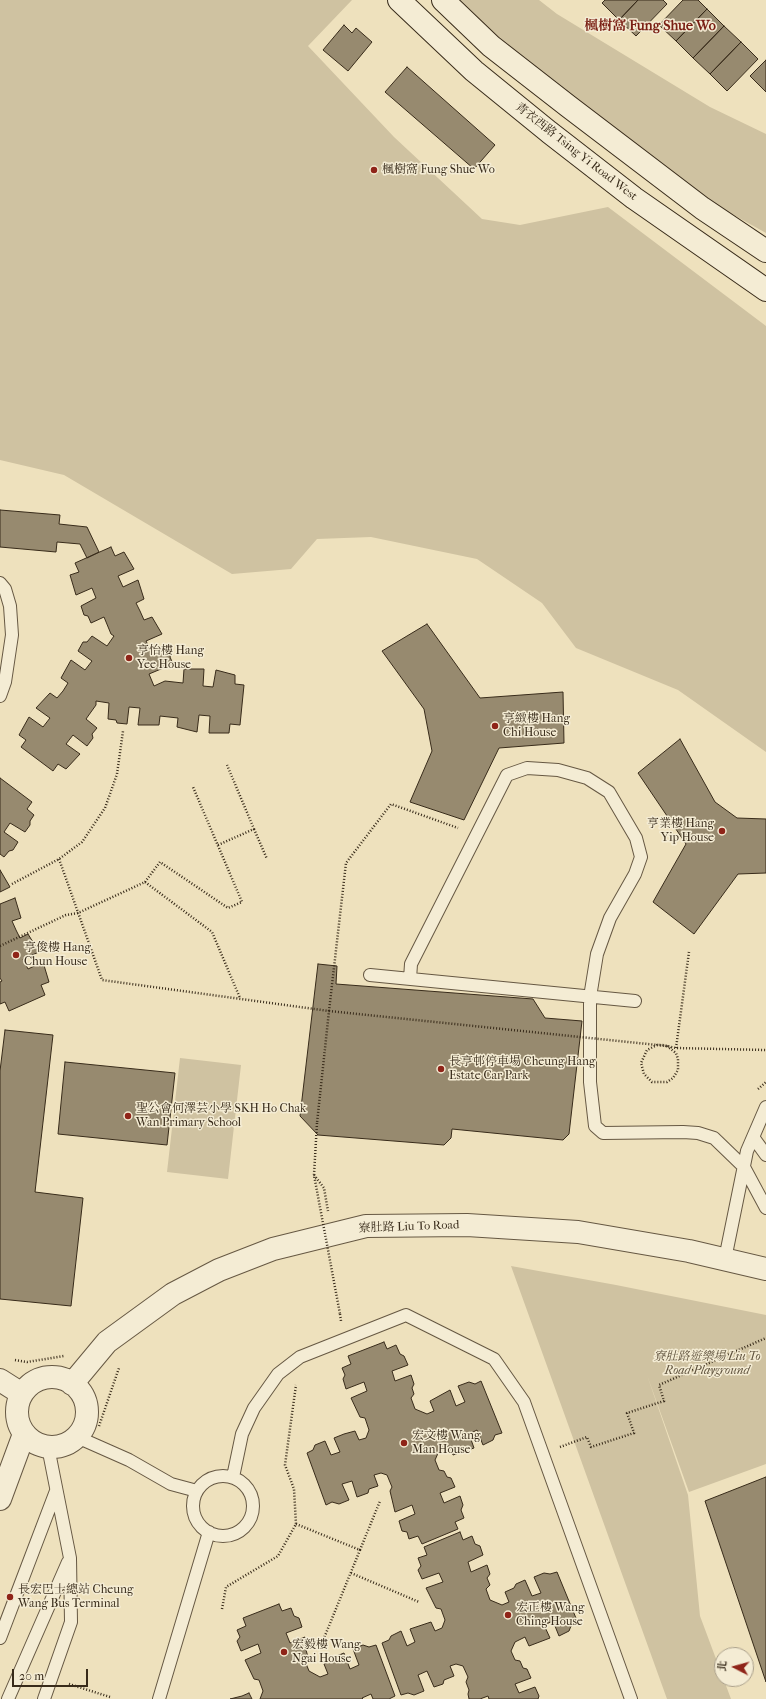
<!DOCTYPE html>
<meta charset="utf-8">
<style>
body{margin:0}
#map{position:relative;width:766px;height:1699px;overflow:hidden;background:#eee1bd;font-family:"IM FELL French Canon","Noto Serif TC",serif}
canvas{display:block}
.north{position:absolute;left:714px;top:1647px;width:40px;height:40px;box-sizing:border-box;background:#f4ecd4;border:1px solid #a99f8a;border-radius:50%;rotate:276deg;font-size:11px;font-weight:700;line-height:16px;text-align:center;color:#382b1a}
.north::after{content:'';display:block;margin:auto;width:14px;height:18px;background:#8f2418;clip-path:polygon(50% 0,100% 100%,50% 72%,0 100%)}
.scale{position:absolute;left:12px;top:1669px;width:76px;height:18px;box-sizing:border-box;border:2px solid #382b1a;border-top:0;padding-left:5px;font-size:12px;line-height:14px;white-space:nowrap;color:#382b1a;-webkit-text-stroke:3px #f4ecd4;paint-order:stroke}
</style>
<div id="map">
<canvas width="766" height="1699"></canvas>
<div class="north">北</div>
<div class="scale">20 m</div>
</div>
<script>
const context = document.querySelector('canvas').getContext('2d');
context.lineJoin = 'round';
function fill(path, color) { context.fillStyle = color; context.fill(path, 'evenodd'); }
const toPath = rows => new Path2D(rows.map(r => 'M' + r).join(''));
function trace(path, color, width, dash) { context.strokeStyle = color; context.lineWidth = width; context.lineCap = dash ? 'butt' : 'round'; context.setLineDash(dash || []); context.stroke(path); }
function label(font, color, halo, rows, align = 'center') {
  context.font = font + ' "IM FELL French Canon","Noto Serif TC",serif'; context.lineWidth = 3; context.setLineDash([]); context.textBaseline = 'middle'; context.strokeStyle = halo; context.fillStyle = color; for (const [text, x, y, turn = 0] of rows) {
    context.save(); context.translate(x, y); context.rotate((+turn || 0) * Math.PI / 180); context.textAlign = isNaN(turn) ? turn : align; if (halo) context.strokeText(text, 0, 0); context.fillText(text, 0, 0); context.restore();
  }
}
fill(toPath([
 [0,0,352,0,308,46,394,137,482,219,520,225,608,207,766,326,766,752,678,690,576,648,542,603,477,559,371,537,317,539,291,569,232,574,64,475,0,460],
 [451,0,539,0,557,14,710,107,766,134,766,233,723,209,551,87],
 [180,1058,241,1065,228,1179,167,1172],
 [511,1266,616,1285,766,1315,766,1464,689,1492,647,1375,688,1495,700,1616,731,1699,667,1699]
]), '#cfc2a1');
const building = toPath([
 [605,0,638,0,619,20,602,3,605,0],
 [638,0,663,0,667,4,636,36,619,20,638,0],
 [683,0,698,0,707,9,676,41,659,25,683,0],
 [707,9,724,26,693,58,676,41,707,9],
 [344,25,352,33,356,28,372,42,348,71,323,50,344,25],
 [724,26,741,42,710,74,693,58,724,26],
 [741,42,758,59,727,91,710,74,741,42],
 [766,60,766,92,750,76,766,60],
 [407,67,495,145,474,169,385,92,407,67],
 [0,510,60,515,59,524,87,527,99,552,87,558,80,544,57,542,56,552,0,547,0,510],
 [111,547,115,556,124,552,134,569,118,576,123,587,138,580,144,599,136,603,140,611,144,620,152,617,162,634,146,641,151,651,167,645,171,653,170,657,173,664,149,674,154,686,165,681,183,683,184,669,204,669,203,686,213,687,216,670,235,675,235,684,244,685,240,725,230,724,229,733,209,733,210,716,199,715,197,732,177,727,178,718,160,716,159,725,138,725,140,708,129,707,127,724,117,723,116,720,108,719,109,703,96,701,96,705,86,719,97,728,92,734,93,738,87,746,73,735,66,744,80,754,66,769,58,764,53,771,21,747,26,740,19,735,29,717,43,727,50,718,36,708,50,693,57,698,63,691,68,683,61,678,71,660,85,670,92,661,78,651,83,642,87,642,92,636,107,646,114,636,111,634,104,617,91,623,88,616,84,615,81,606,96,598,92,588,76,595,70,575,79,572,75,563,111,547],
 [427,624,480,698,563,692,564,743,499,748,464,820,410,802,432,751,424,709,382,651,427,624],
 [680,739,715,802,737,818,766,819,766,873,738,874,694,934,653,902,686,844,638,773,680,739],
 [0,778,32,802,27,809,34,815,30,821,30,825,25,832,10,823,4,832,18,842,13,850,9,851,4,857,0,854,0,778],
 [0,870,10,887,0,892,0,870],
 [15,898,21,918,12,921,16,930,20,938,28,934,39,952,23,959,28,969,43,962,49,982,41,985,45,995,9,1011,5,1002,0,1004,0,982,2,981,0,978,0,904,15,898],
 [318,964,337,966,336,984,533,999,545,1018,582,1021,569,1134,563,1140,452,1129,451,1138,444,1145,318,1135,300,1116,318,964],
 [5,1030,53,1035,35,1192,83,1198,71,1306,0,1299,0,1071,5,1030],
 [65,1062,175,1073,167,1145,58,1134,65,1062],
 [384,1342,387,1349,396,1345,400,1354,404,1356,408,1365,392,1371,395,1381,411,1375,414,1384,412,1388,414,1394,411,1398,415,1409,427,1414,434,1411,430,1401,450,1390,456,1406,465,1402,458,1386,469,1382,475,1384,481,1381,502,1433,495,1435,493,1440,483,1445,477,1430,469,1434,474,1448,453,1455,449,1446,439,1451,435,1460,439,1470,444,1471,447,1477,451,1478,455,1487,440,1493,444,1503,460,1496,463,1505,461,1510,464,1518,455,1522,458,1529,422,1544,418,1536,409,1539,407,1532,402,1531,399,1521,415,1514,412,1505,395,1512,390,1491,392,1487,387,1475,381,1473,374,1475,378,1486,369,1489,368,1493,357,1497,352,1481,342,1484,349,1500,339,1504,332,1502,326,1505,307,1453,313,1450,315,1445,325,1441,331,1455,340,1452,334,1438,344,1434,355,1431,359,1440,366,1438,369,1430,365,1418,360,1417,351,1398,367,1391,364,1382,346,1389,343,1379,345,1375,342,1368,351,1364,348,1356,384,1342],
 [766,1477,766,1682,705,1501,766,1477],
 [460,1532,463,1540,472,1536,475,1544,480,1546,483,1555,468,1562,471,1572,487,1565,490,1574,487,1578,490,1585,486,1589,490,1600,502,1605,509,1602,505,1592,514,1588,516,1584,525,1580,532,1596,541,1593,534,1577,544,1573,550,1574,557,1572,578,1623,571,1626,569,1631,559,1636,553,1621,544,1625,550,1638,529,1646,525,1637,515,1642,511,1651,515,1660,520,1661,523,1668,527,1669,531,1678,515,1684,519,1693,535,1687,539,1696,538,1699,489,1699,488,1696,480,1699,469,1699,468,1694,469,1690,466,1682,468,1677,463,1666,456,1664,450,1666,454,1676,444,1680,443,1684,434,1687,427,1671,418,1675,424,1691,414,1695,408,1693,401,1695,382,1643,389,1640,391,1636,401,1631,407,1646,415,1642,410,1629,431,1622,435,1631,442,1628,445,1620,441,1609,436,1608,426,1588,443,1582,439,1573,422,1579,418,1570,421,1566,418,1558,427,1555,424,1547,460,1532],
 [279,1604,282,1611,291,1608,294,1616,299,1618,302,1627,286,1633,290,1643,305,1637,309,1646,306,1650,308,1657,305,1661,309,1671,320,1677,328,1674,324,1664,333,1660,334,1657,344,1653,350,1669,359,1665,353,1649,363,1645,369,1647,376,1645,395,1696,389,1699,373,1699,371,1694,362,1698,363,1699,260,1699,263,1691,259,1680,254,1679,245,1660,261,1653,258,1644,241,1651,237,1641,240,1637,237,1630,246,1626,243,1618,279,1604],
 [249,1693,252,1699,230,1699,242,1696,249,1693]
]);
fill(building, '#978a6f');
trace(building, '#382b1a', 1);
const lane = toPath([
 [0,583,5,589,10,606,12,635,5,682,0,696],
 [370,975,635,1001],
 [410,979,411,964,507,775,527,768,558,770,587,778,609,792,636,838,641,857,635,874,610,918,597,954,590,997,590,1082,595,1126,603,1133,683,1132,698,1133,714,1138,744,1167,766,1208],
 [753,1137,766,1155],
 [725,1259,747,1151,766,1107],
 [77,1437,129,1460,171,1484,197,1491],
 '193 1506a30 30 0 1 1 60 0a30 30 0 1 1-60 0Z',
 [233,1477,242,1434,254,1408,278,1374,300,1357,406,1315,494,1359,524,1402,631,1699],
 [0,1638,56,1491],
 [8,1699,68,1562],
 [44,1699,71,1622,70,1558,48,1447],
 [159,1699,209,1532]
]);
const street = toPath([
 '17 1412a35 35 0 1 1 70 0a35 35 0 1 1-70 0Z',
 [0,1380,22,1394],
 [72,1384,107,1342,173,1294,219,1270,273,1249,366,1226,467,1225,578,1232,689,1251,766,1269],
 [0,1499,24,1434]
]);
const secondary = toPath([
 [399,0,474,71,549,132,634,198,766,290],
 [443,0,491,46,568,106,702,208,766,251]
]);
trace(lane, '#665843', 14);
trace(street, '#665843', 24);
trace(secondary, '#382b1a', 24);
trace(toPath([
 [254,829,267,859],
 [218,845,254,829,227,765],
 [59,859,102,980,329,1011,317,1123],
 [145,882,160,862,228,908,242,902,193,787],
 [12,884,59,859,82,842,105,808,117,774,123,731],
 [0,946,66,915,78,913,145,882,212,932,240,998],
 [329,1011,346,863,391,804,458,828],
 [667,1046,676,1053,678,1059,678,1070,673,1078,667,1082,652,1082,644,1074,641,1063,647,1050,657,1045,662,1045,676,1048,766,1050],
 [676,1048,689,952],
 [758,1089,766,1082],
 [314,1175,324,1188,328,1211],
 [340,1314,341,1321],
 [15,1360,27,1362,64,1356],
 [99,1426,119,1368],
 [560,1447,587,1437,591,1447,634,1433,627,1413,664,1401,659,1385,766,1338],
 [296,1524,360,1550,322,1643],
 [360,1550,380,1501],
 [351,1573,419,1602],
 [222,1609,226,1587,278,1556,296,1524,294,1489,285,1465,296,1385],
 [69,1684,110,1697,110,1699]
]), '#382b1a', 2.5, [1, 2]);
trace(lane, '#f4ecd4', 12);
trace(street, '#f4ecd4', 22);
trace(secondary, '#f4ecd4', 22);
trace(toPath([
 [329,1011,667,1046],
 [317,1123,314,1175,340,1314]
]), '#382b1a', 2.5, [1, 2]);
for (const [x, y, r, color] of [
 [374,170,4,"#8f2418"],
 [129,658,4,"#8f2418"],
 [495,726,4,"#8f2418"],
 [722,831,4,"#8f2418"],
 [16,955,4,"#8f2418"],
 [441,1069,4,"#8f2418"],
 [128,1116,4,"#8f2418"],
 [404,1443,4,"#8f2418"],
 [10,1597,4,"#8f2418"],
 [508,1615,4,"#8f2418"],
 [284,1652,4,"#8f2418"]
]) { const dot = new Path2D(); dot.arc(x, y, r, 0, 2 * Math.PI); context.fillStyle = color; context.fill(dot); trace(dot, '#f4ecd4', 1.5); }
label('12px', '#382b1a', '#f4ecd4', [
 ["青衣西路 Tsing Yi Road West",576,152,38],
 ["寮肚路 Liu To Road",409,1227,-2]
]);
label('12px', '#382b1a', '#f4ecd4', [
 ["楓樹窩 Fung Shue Wo",382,170],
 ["亨怡樓 Hang",137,651],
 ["Yee House",137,665],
 ["亨緻樓 Hang",503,719],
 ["Chi House",503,733],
 ["亨業樓 Hang",714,824,"right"],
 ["Yip House",714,838,"right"],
 ["亨俊樓 Hang",24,948],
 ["Chun House",24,962],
 ["長亨邨停車場 Cheung Hang",449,1062],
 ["Estate Car Park",449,1076],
 ["聖公會何澤芸小學 SKH Ho Chak",136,1109],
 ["Wan Primary School",136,1123],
 ["宏文樓 Wang",412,1436],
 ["Man House",412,1450],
 ["長宏巴士總站 Cheung",18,1590],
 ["Wang Bus Terminal",18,1604],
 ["宏正樓 Wang",516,1608],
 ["Ching House",516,1622],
 ["宏毅樓 Wang",292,1645],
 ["Ngai House",292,1659]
], 'left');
label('italic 12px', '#5e513c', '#f4ecd4', [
 ["寮肚路遊樂場 Liu To",707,1357],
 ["Road Playground",707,1371]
]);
label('bold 14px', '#7a1f14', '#f4ecd4', [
 ["楓樹窩 Fung Shue Wo",650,27]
]);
</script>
